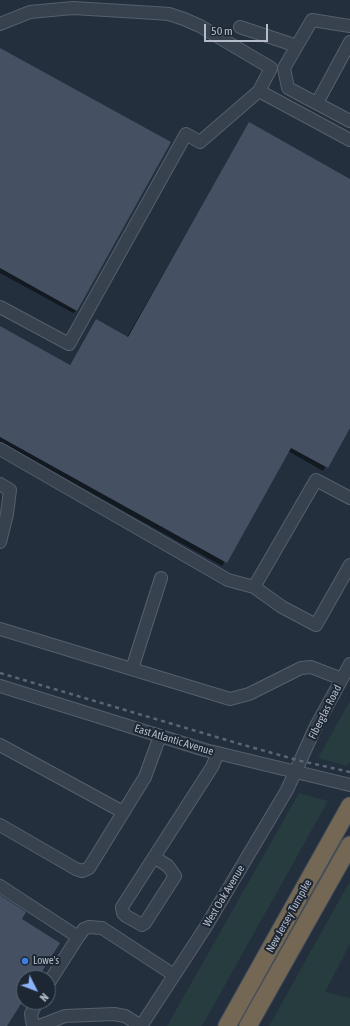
<!DOCTYPE html>
<style>
body{margin:0}
#map{position:relative;width:350px;height:1026px;overflow:hidden;background:#242f3e;font-family:"Asap Condensed",sans-serif}
canvas{display:block}
.north{position:absolute;left:16px;top:970px;width:40px;height:40px;box-sizing:border-box;background:#1d2633;border:1px solid #59626f;border-radius:50%;rotate:132deg;font-size:11px;font-weight:700;line-height:16px;text-align:center;color:#b4bcc9}
.north::after{content:'';display:block;margin:auto;width:14px;height:18px;background:#8ab4f8;clip-path:polygon(50% 0,100% 100%,50% 72%,0 100%)}
.scale{position:absolute;left:204px;top:24px;width:64px;height:18px;box-sizing:border-box;border:2px solid #b4bcc9;border-top:0;padding-left:5px;font-size:12px;line-height:14px;white-space:nowrap;color:#b4bcc9;-webkit-text-stroke:3px #1d2633;paint-order:stroke}
</style>
<div id="map">
<canvas width="350" height="1026"></canvas>
<div class="north">N</div>
<div class="scale">50 m</div>
</div>
<script>
const context = document.querySelector('canvas').getContext('2d');
context.lineJoin = 'round';
function fill(path, color) { context.fillStyle = color; context.fill(path, 'evenodd'); }
const toPath = rows => new Path2D(rows.map(r => 'M' + r).join(''));
function trace(path, color, width, dash) { context.strokeStyle = color; context.lineWidth = width; context.lineCap = dash ? 'butt' : 'round'; context.setLineDash(dash || []); context.stroke(path); }
function label(font, color, halo, rows, align = 'center') {
  context.font = font + ' "Asap Condensed",sans-serif'; context.lineWidth = 4; context.setLineDash([]); context.textBaseline = 'middle'; context.strokeStyle = halo; context.fillStyle = color; for (const [text, x, y, turn = 0] of rows) {
    context.save(); context.translate(x, y); context.rotate((+turn || 0) * Math.PI / 180); context.textAlign = isNaN(turn) ? turn : align; if (halo) context.strokeText(text, 0, 0); context.fillText(text, 0, 0); context.restore();
  }
}
fill(toPath([
 [350,701,350,762,347,766,318,758],
 [299,793,328,801,202,1026,167,1026],
 [350,881,350,944,325,992,350,998,350,1026,269,1026]
]), '#263c3f');
fill(toPath([
 [0,49,77,310,73,313,0,273],
 [249,124,350,180,350,426,323,471,288,451,222,566,0,442,0,327,69,366,96,320,127,337]
]), '#0007');
fill(toPath([
 [0,48,171,142,77,311,0,268],
 [249,122,350,179,350,428,328,468,291,448,227,563,0,437,0,326,70,365,96,319,128,337],
 [0,895,26,912,22,919,60,943,38,978,24,978,24,999,7,1026,0,1026]
]), '#455162');
const minor = toPath([
 [0,24,30,12,73,8,155,13,169,14,184,19,200,26,271,68,259,91,350,140],
 [350,26,312,20,284,68,288,88,350,121],
 [240,27,297,46],
 [317,103,350,42],
 [0,307,69,344,186,134,200,142,259,91],
 [0,449,228,580,254,587,316,480,350,498],
 [0,484,10,490,7,514,0,542],
 [254,587,282,607,316,625,350,565],
 [0,629,230,699,249,694,301,668,311,667,342,679],
 [132,669,161,578],
 [0,686,205,750,350,785],
 [0,745,123,812],
 [0,825,76,869,82,871,89,868,145,777,160,736],
 [154,857,168,866,175,876,145,923,142,925,126,916,123,913,122,907,212,767,218,753],
 [0,886,78,937,84,929,89,927,102,928,174,975],
 [48,984,78,937],
 [33,1026,31,1014,37,1002],
 [39,1026,65,1016,114,1014,125,1016,141,1026],
 [141,1026,205,928,287,790,316,726,350,664]
]);
const highway = toPath([
 [227,1026,350,806],
 [248,1026,350,845]
]);
trace(minor, '#565f6c', 14);
trace(highway, '#434c59', 19);
trace(minor, '#38414e', 12);
trace(highway, '#746855', 17);
trace(toPath([
 [0,673,240,744,301,761,350,772]
]), '#5a6575', 2.5, [4, 4]);
for (const [x, y, r, color] of [
 [25,961,4,"#3f7fe0"]
]) { const dot = new Path2D(); dot.arc(x, y, r, 0, 2 * Math.PI); context.fillStyle = color; context.fill(dot); trace(dot, '#1d2633', 1.5); }
label('11px', '#b4bcc9', '#1d2633', [
 ["Fiberglas Road",325,712,-63],
 ["East Atlantic Avenue",174,740,17],
 ["West Oak Avenue",224,896,-59],
 ["New Jersey Turnpike",289,916,-61]
]);
label('11px', '#b4bcc9', '#1d2633', [
 ["Lowe's",33,961]
], 'left');
</script>
